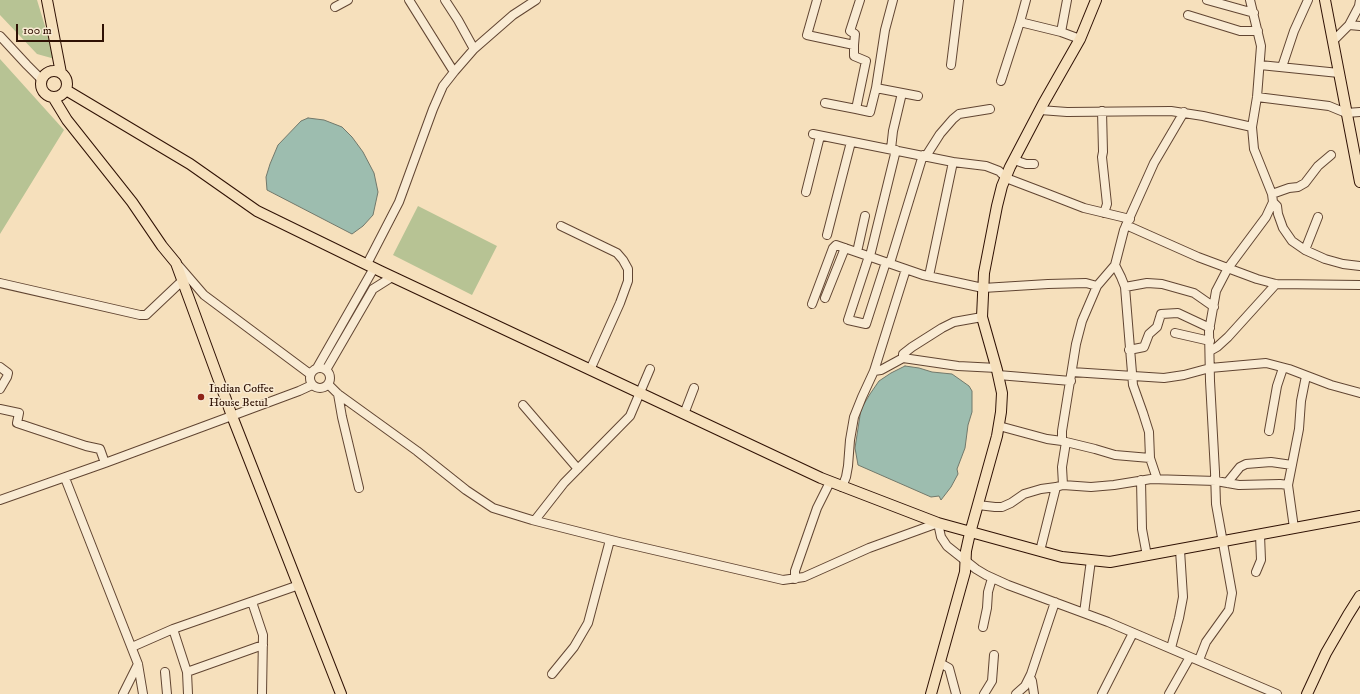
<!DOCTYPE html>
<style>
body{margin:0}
#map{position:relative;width:1360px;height:694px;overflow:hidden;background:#f6e0bc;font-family:"IM FELL DW Pica",serif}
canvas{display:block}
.scale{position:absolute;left:16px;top:24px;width:88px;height:18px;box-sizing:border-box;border:2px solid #2f1104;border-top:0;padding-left:5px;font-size:12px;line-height:14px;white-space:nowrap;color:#2f1104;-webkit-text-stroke:3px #f9ebd3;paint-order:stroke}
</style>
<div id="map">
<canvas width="1360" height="694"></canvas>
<div class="scale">100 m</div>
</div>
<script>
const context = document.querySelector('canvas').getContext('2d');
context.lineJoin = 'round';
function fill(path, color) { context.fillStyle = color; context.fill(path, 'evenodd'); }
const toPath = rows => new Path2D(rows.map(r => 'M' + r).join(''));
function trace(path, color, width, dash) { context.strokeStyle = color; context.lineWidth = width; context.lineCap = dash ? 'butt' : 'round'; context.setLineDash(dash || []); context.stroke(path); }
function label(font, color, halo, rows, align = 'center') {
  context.font = font + ' "IM FELL DW Pica",serif'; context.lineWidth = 3; context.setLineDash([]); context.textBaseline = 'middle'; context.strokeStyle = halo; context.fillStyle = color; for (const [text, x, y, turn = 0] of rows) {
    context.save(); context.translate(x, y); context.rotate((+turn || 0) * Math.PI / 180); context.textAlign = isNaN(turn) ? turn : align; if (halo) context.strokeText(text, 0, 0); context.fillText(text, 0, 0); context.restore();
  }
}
fill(toPath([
 [0,0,37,0,55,59,37,54,0,15],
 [0,59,64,130,0,234],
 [418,206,497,246,472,295,393,255]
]), '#b7c394');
const water = toPath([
 [308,118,324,120,342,127,352,137,363,152,374,173,378,192,373,215,363,226,352,234,267,190,266,177,270,164,278,145,301,121,308,118],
 [905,366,919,368,932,372,952,374,969,386,972,391,972,412,968,425,965,448,957,469,958,474,951,487,941,500,939,496,931,497,858,465,855,448,861,409,870,394,879,381,891,373,905,366]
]);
fill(water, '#9dbdaf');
trace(water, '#71786b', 1);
const minor = toPath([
 [409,0,454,72],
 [445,0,458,20,474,49],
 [817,0,807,35,854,45],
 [1207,0,1254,13],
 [335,7,348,0],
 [1188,15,1240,31,1258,31],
 [1020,22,1026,0],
 [1349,25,1359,6,1360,0],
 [1061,32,1067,0],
 [0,36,27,65,42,80],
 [1334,40,1349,25,1360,26],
 [951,65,959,0],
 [1260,65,1339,73],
 [1282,67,1294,31,1308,0],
 [1001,81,1020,22,1061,32,1080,39],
 [876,88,918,96],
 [1257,97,1329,106,1346,113,1360,112],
 [825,103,856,109,866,61,854,56,854,45,855,34,850,31,860,0],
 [856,109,870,112,876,88,885,30,893,0],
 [1040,110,1067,112,1171,111,1203,116,1252,127],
 [1102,111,1103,152,1102,157,1107,204,1104,213],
 [813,134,953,162,986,166,999,171,1006,178,1048,194,1084,208,1130,219],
 [891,149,893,131,902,93],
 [926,156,940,134,953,119,959,114,990,109],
 [1014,160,1026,164,1034,164],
 [806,192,820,136],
 [1272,194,1289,188,1298,187,1305,183,1318,166,1331,155],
 [1273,202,1277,206,1278,214,1283,228,1292,241,1305,250,1325,259,1343,264,1360,266],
 [1126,225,1198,257,1257,279,1276,284,1360,285],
 [561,226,617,253,623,260,628,269,628,281,620,303,590,370],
 [827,235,851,142],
 [1305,250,1318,217],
 [857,252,865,216],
 [869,256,848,320,866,324,886,262],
 [870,256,896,150],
 [890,263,923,155],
 [367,264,399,202,433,109,443,86,454,72,474,49,513,15,536,0],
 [1115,265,1121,277,1125,287,1133,385,1143,413,1149,432,1150,458,1157,479],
 [179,266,204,295,310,374],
 [929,276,953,162],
 [0,283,140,315,146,315,183,280],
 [1125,287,1147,283,1162,284,1194,293,1214,307],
 [825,298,845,248],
 [812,304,833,248,836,245,923,275,983,288,1048,284,1086,283,1097,286],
 [1175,333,1210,341],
 [1129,350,1144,347,1149,334,1157,327,1161,314,1178,313,1210,328],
 [1210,351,1217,347,1228,337,1276,284],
 [903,358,903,354,912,347,942,328,954,322,982,317],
 [0,367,8,373,7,377,0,389],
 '310 378a10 10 0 1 1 20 0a10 10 0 1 1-20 0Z',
 [317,368,374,268],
 [326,370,373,289,392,277],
 [874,371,881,370,903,358,958,366,997,368],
 [1072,372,1164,378,1184,375,1210,368,1266,363,1289,369,1331,385,1360,393],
 [998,375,1071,381],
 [329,385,338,394,417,451,466,490,493,508,532,520,619,542,783,580,804,577,869,548,938,523,941,537,947,546,976,569,986,575,1008,585,1108,622,1277,694],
 [338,394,342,417,359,488],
 [523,405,578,469],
 [0,409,19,413,17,423,86,446,100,449,105,463],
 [684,414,694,388],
 [999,426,1047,439,1062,441,1095,449,1115,455,1150,458],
 [1269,431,1277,386,1283,368],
 [1062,441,1062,431,1076,344,1082,321,1097,286,1115,265,1124,230,1154,163,1184,112],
 [65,478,138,664,143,694],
 [1141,480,1142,529,1147,556],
 [1227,483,1240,467,1246,464,1271,462,1292,465],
 [1063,485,1062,467,1066,442],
 [1288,485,1299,429,1301,401,1306,376],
 [842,487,846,477,848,466,850,440,854,417,862,397,874,371,906,269],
 [0,500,105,463,299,391,312,385],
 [978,505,995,507,1002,507,1011,503,1024,494,1041,489,1056,487,1063,485,1091,487,1114,485,1151,479,1216,481,1239,485,1280,484,1288,485,1294,528],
 [535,520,564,483,630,416,650,369],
 [1040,551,1056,487],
 [1256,572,1261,560,1260,535],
 [795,579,795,571,817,508,830,482],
 [252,602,263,635,262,694],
 [1084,613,1091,560],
 [983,627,987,608,988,592,992,578],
 [173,629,187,672,188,694],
 [132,647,173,629,299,585],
 [1171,648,1179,618,1183,597,1180,550],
 [1199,660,1206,642,1229,610,1232,593,1216,504,1215,472,1210,381,1209,331,1216,291,1228,268,1266,217,1273,202,1272,194,1254,149,1252,127,1257,97,1261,46,1250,0],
 [940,663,949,668,956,694],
 [165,672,167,694],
 [187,672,263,645],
 [552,674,574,647,588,623,610,540],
 [1030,677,1032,681,1034,694],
 [123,694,138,664],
 [984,694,992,681,994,655],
 [1016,694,1025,686,1031,674,1055,602],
 [1102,694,1133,633],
 [1169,694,1190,657]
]);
const major = toPath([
 [47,0,61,73],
 [1325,0,1360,182],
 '41 84a13 13 0 1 1 26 0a13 13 0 1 1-26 0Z',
 [66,90,190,164,257,211,380,271,821,478,938,523,1062,557,1110,562,1360,516],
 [53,97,67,120,132,202,162,246,176,263,232,416,341,694],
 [931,694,965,572,966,551,970,533,997,436,1001,412,1002,393,997,370,982,317,984,273,997,206,1002,186,1010,167,1043,104,1080,39,1096,0],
 [1307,694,1326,653,1348,615,1360,596]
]);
trace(minor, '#614532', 10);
trace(major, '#2f1104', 12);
trace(minor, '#f9ebd3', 8);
trace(major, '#f6e0bc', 10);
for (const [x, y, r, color] of [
 [201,397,4,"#8f2418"]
]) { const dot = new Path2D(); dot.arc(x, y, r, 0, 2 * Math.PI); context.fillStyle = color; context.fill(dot); trace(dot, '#f9ebd3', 1.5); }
label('12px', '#2f1104', '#f9ebd3', [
 ["Indian Coffee",209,390],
 ["House Betul",209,404]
], 'left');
</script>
